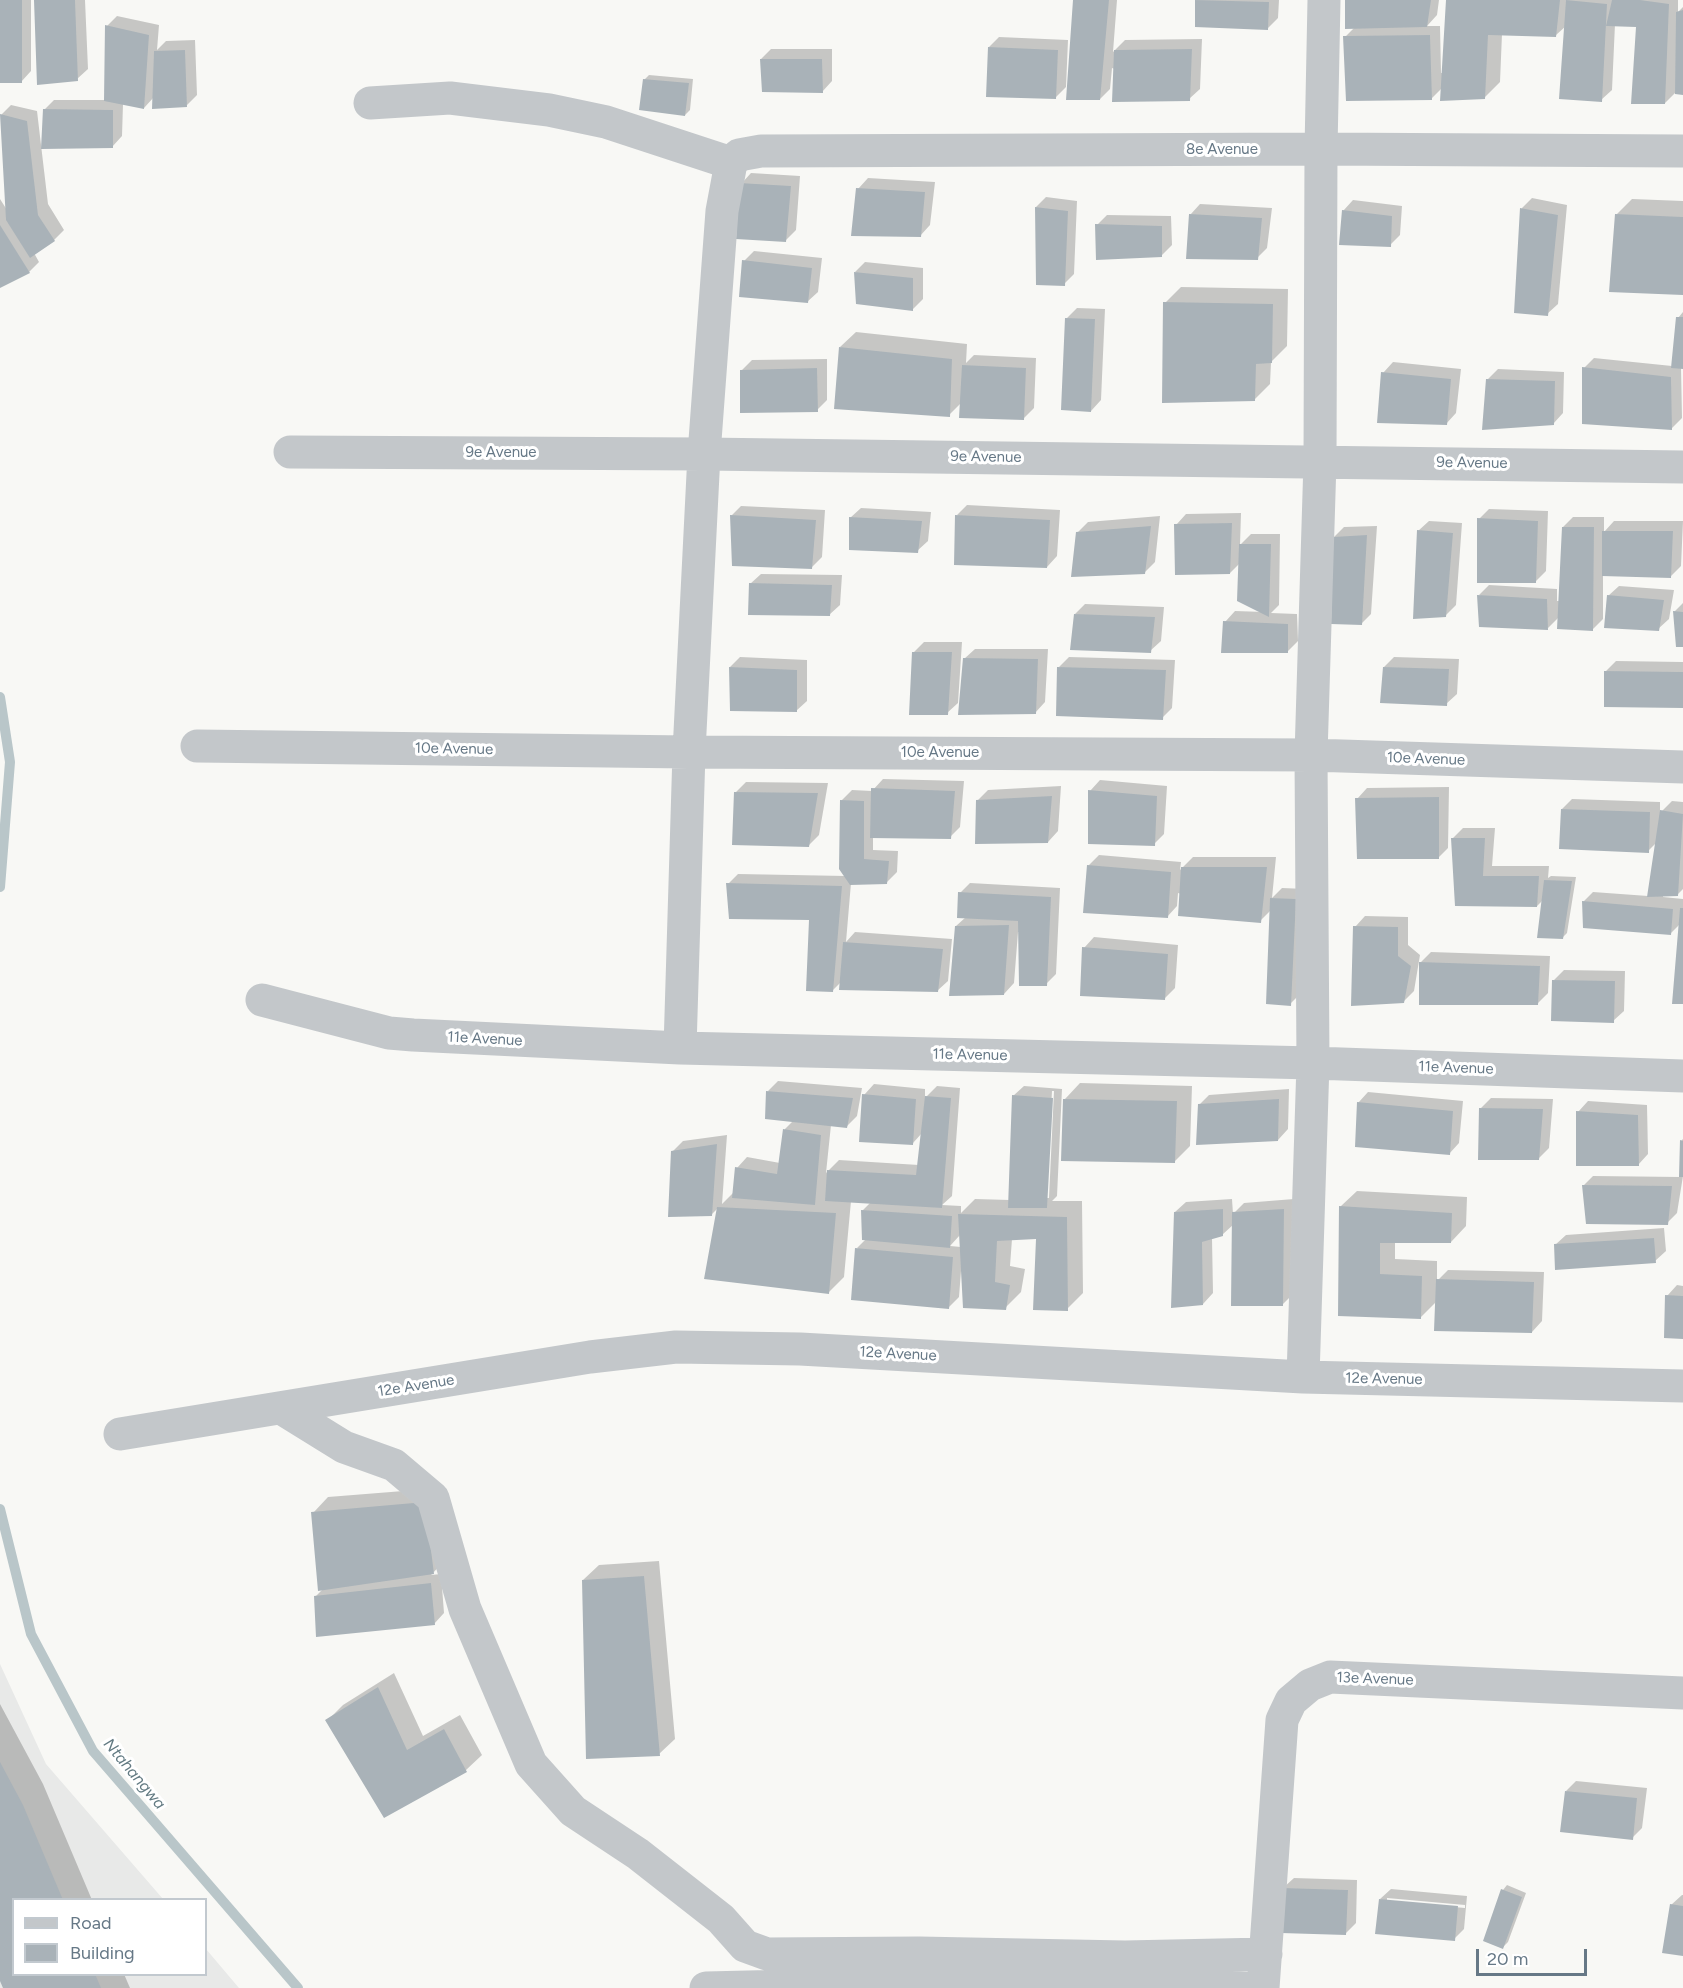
<!DOCTYPE html>
<style>
body{margin:0}
#map{position:relative;width:1683px;height:1988px;overflow:hidden;background:#f8f8f5;font-family:Figtree,sans-serif}
canvas{display:block}
.legend{position:absolute;left:12px;top:1898px;width:195px;height:78px;box-sizing:border-box;background:#fff;border:2px solid #c2c9cf;margin:0;padding:8px 10px;list-style:none;font-size:18px;color:#667886}
.legend li{display:flex;align-items:center;gap:12px;height:30px}
.legend b{width:30px;border:2px solid #c2c9cf}
.scale{position:absolute;left:1476px;top:1949px;width:111px;height:27px;box-sizing:border-box;border:3px solid #667886;border-top:0;padding-left:8px;font-size:18px;line-height:21px;white-space:nowrap;color:#667886;-webkit-text-stroke:4px #fff;paint-order:stroke}
</style>
<div id="map">
<canvas width="1683" height="1988"></canvas>
<ul class="legend">
<li><b style="height:8px;background:#c3c7ca"></b>Road</li>
<li><b style="height:16px;background:#a9b2b8"></b>Building</li>
</ul>
<div class="scale">20 m</div>
</div>
<script>
const context = document.querySelector('canvas').getContext('2d');
context.lineJoin = 'round';
function fill(path, color) { context.fillStyle = color; context.fill(path, 'evenodd'); }
const toPath = rows => new Path2D(rows.map(r => 'M' + r).join(''));
function trace(path, color, width, dash) { context.strokeStyle = color; context.lineWidth = width; context.lineCap = dash ? 'butt' : 'round'; context.setLineDash(dash || []); context.stroke(path); }
function label(font, color, halo, rows, align = 'center') {
  context.font = font + ' Figtree,sans-serif'; context.lineWidth = 6; context.setLineDash([]); context.textBaseline = 'middle'; context.strokeStyle = halo; context.fillStyle = color; for (const [text, x, y, turn = 0] of rows) {
    context.save(); context.translate(x, y); context.rotate((+turn || 0) * Math.PI / 180); context.textAlign = isNaN(turn) ? turn : align; if (halo) context.strokeText(text, 0, 0); context.fillText(text, 0, 0); context.restore();
  }
}
fill(toPath([
 [0,1664,46,1764,163,1899,14,1900,14,1974,206,1974,206,1949,239,1988,0,1988]
]), '#e8e9e8');
fill(toPath([
 [0,0,31,0,31,71,21,82,0,82],
 [35,0,85,0,88,69,77,79],
 [1074,0,1117,0,1113,52,1125,40,1202,39,1200,89,1189,99,1112,68,1110,89,1100,99],
 [1197,0,1279,0,1278,18,1267,29,1196,26],
 [1347,0,1439,0,1437,15,1427,26,1440,26,1441,73,1443,73,1448,0,1678,0,1678,12,1683,7,1683,94,1675,93,1665,103,1638,25,1615,24,1612,90,1601,100,1566,26,1556,35,1502,34,1500,82,1485,97,1443,87,1431,99,1345,37,1354,28],
 [117,16,159,25,157,50,166,41,195,40,197,95,187,105,154,97,144,108,123,104,122,136,112,147,44,110,54,100,105,100,107,26],
 [999,37,1068,40,1066,87,1055,98,989,47],
 [771,49,832,49,832,81,822,92,761,59],
 [649,75,693,79,690,110,685,115,644,80],
 [11,105,37,111,48,204,64,230,54,240,34,253,39,262,29,272,0,286,0,199,7,210,1,115],
 [751,173,800,176,796,230,786,240,741,184],
 [868,178,935,182,930,225,920,236,858,189],
 [1046,197,1077,201,1074,274,1064,284,1036,207],
 [1532,198,1567,205,1558,304,1547,314,1522,208],
 [1632,199,1683,201,1683,294,1616,215],
 [1353,200,1402,206,1400,235,1390,245,1343,211],
 [1200,204,1272,208,1267,248,1257,258,1190,215],
 [1107,215,1171,216,1172,245,1162,255,1097,225],
 [754,251,822,258,818,292,807,302,744,261],
 [865,262,923,268,923,299,912,310,855,272],
 [1181,287,1288,289,1287,346,1271,362,1270,384,1254,400,1165,303],
 [1077,308,1105,309,1101,400,1091,411,1067,318],
 [1683,312,1683,367,1681,367,1682,418,1671,429,1584,368,1594,358,1672,366,1678,318],
 [856,332,967,344,966,363,974,355,1036,358,1034,408,1023,419,961,403,949,415,840,347],
 [827,359,827,400,817,410,741,371,752,360],
 [1393,362,1461,369,1456,413,1446,424,1383,373],
 [1498,369,1564,372,1563,413,1553,424,1488,379],
 [967,505,1060,510,1057,556,1047,567,957,515],
 [741,506,825,510,822,557,812,567,731,516],
 [861,508,931,512,928,541,917,551,850,518],
 [1489,509,1548,511,1546,571,1535,582,1479,519],
 [1241,513,1240,545,1251,534,1280,534,1279,605,1271,613,1297,614,1298,641,1288,651,1225,622,1235,611,1264,612,1240,563,1230,573,1176,525,1186,514],
 [1160,516,1155,562,1144,573,1078,532,1088,522],
 [1573,517,1604,517,1604,532,1614,521,1683,521,1681,566,1671,576,1603,574,1603,619,1592,630,1559,617,1548,628,1479,595,1489,585,1557,589,1557,601,1560,601,1563,527],
 [1429,521,1462,523,1456,605,1445,616,1418,531],
 [1377,526,1371,614,1361,624,1334,537,1344,527],
 [761,574,842,575,840,605,829,615,750,584],
 [1619,586,1674,590,1669,619,1658,629,1608,596],
 [1683,603,1683,646,1674,612],
 [1085,604,1164,607,1161,641,1150,651,1075,614],
 [924,642,962,642,958,703,947,713,914,652],
 [975,649,1048,649,1045,702,1035,713,964,659],
 [740,657,807,660,807,701,796,711,730,667],
 [1069,657,1175,660,1172,708,1162,718,1059,667],
 [1394,657,1459,659,1457,694,1446,704,1384,667],
 [1616,661,1683,662,1683,706,1606,671],
 [883,779,964,781,960,827,950,837,873,837,873,850,898,851,897,872,887,882,851,883,846,942,855,932,952,939,948,981,937,991,841,982,832,991,810,919,728,884,738,874,846,876,842,800,852,790,872,791],
 [1100,780,1167,786,1164,834,1154,844,1090,791],
 [746,782,828,783,819,835,808,846,736,792],
 [1061,786,1058,831,1048,842,978,800,988,790],
 [1449,787,1448,848,1438,858,1357,799,1367,788],
 [1572,799,1660,802,1660,813,1672,801,1683,802,1683,889,1677,895,1663,895,1663,897,1683,899,1683,1003,1680,924,1670,934,1583,902,1593,892,1648,896,1657,842,1648,851,1562,809],
 [1463,828,1495,828,1492,866,1549,866,1548,878,1551,876,1576,877,1567,933,1562,938,1544,899,1537,906,1456,904,1453,838],
 [1099,855,1181,862,1180,870,1193,857,1276,857,1272,898,1282,888,1306,889,1300,994,1290,1004,1271,910,1260,921,1178,893,1177,906,1167,917,1088,866],
 [970,883,1060,888,1056,974,1046,984,1020,932,1018,932,1014,983,1004,994,956,926,966,917,960,893],
 [1365,916,1408,917,1408,945,1420,955,1414,991,1403,1002,1355,927],
 [1094,937,1178,945,1175,988,1164,999,1084,948],
 [1431,952,1550,956,1548,993,1538,1003,1420,963],
 [1564,970,1625,971,1624,1011,1613,1021,1554,980],
 [778,1081,862,1088,857,1116,847,1126,831,1125,826,1173,839,1160,919,1165,922,1133,913,1143,864,1095,874,1084,925,1089,925,1098,937,1086,960,1088,952,1196,942,1205,961,1206,961,1213,975,1199,1010,1200,1013,1096,1024,1086,1062,1089,1057,1196,1052,1201,1082,1201,1083,1293,1067,1309,1038,1237,1012,1239,1010,1266,1025,1269,1021,1292,1005,1308,961,1271,959,1297,948,1308,857,1248,866,1239,862,1211,871,1202,851,1201,844,1277,828,1293,718,1208,711,1215,672,1152,683,1141,727,1135,722,1204,734,1192,737,1168,747,1157,780,1163,785,1129,793,1121,768,1091],
 [1052,1091,1054,1091,1049,1198,1046,1198],
 [960,1235,961,1247,950,1246],
 [1080,1083,1192,1086,1190,1146,1175,1161,1065,1099],
 [1289,1089,1288,1129,1278,1140,1199,1105,1209,1095],
 [1368,1092,1463,1101,1459,1143,1449,1154,1358,1103],
 [1491,1098,1553,1099,1549,1148,1539,1158,1481,1108],
 [1588,1101,1647,1105,1648,1154,1638,1165,1578,1112],
 [1683,1139,1683,1176,1677,1213,1667,1223,1583,1186,1593,1176,1681,1177,1681,1141],
 [1357,1191,1467,1197,1466,1226,1451,1242,1395,1241,1395,1259,1437,1261,1437,1281,1448,1270,1544,1272,1542,1321,1532,1332,1437,1301,1420,1318,1339,1314,1341,1206],
 [1232,1199,1233,1214,1244,1203,1294,1199,1293,1294,1282,1305,1234,1224,1222,1235,1212,1238,1213,1293,1203,1304,1175,1212,1186,1202],
 [1664,1228,1666,1251,1655,1261,1555,1245,1566,1235],
 [1677,1285,1683,1286,1683,1337,1667,1296],
 [441,1488,449,1556,431,1575,441,1574,444,1613,434,1624,316,1596,324,1588,313,1513,328,1497],
 [659,1561,675,1739,659,1754,583,1580,599,1565],
 [394,1673,423,1736,460,1715,482,1755,466,1770,385,1816,327,1721,343,1705],
 [0,1704,43,1784,92,1900,14,1900,14,1974,124,1974,130,1988,5,1988,0,1977],
 [1576,1781,1647,1788,1642,1828,1632,1838,1566,1791],
 [1294,1878,1357,1880,1356,1923,1345,1934,1283,1888],
 [1507,1885,1526,1893,1508,1942,1503,1947,1503,1890],
 [1391,1889,1467,1896,1464,1929,1454,1939,1380,1899],
 [1387,1898,1465,1905,1465,1908,1387,1901],
 [1682,1895,1683,1895,1683,1955,1671,1905]
]), '#0003');
trace(toPath([
 [0,697,10,762,0,887],
 [0,1509,31,1634,93,1751,298,1988]
]), '#b9c6c9', 10);
fill(toPath([
 [0,0,22,0,22,83,0,83],
 [34,0,75,0,78,81,37,85],
 [1073,0,1109,0,1100,100,1066,100],
 [1195,0,1269,2,1268,30,1195,27],
 [1345,0,1431,0,1427,27,1345,29],
 [1446,0,1560,0,1556,37,1488,35,1485,99,1440,101],
 [1566,0,1607,4,1602,102,1559,99],
 [1612,0,1640,0,1669,4,1665,104,1631,104,1636,27,1606,26],
 [1683,10,1683,95,1675,94,1676,12],
 [105,25,149,35,144,109,104,101],
 [1430,35,1432,100,1346,101,1343,36],
 [988,47,1058,50,1056,99,986,97],
 [1192,49,1190,101,1112,102,1114,50],
 [185,50,187,107,152,109,154,51],
 [760,59,822,59,823,93,762,92],
 [643,79,689,83,685,116,639,110],
 [43,109,113,110,113,148,41,149],
 [0,114,27,121,38,215,55,241,30,258,6,220],
 [739,183,791,186,786,242,736,239],
 [856,188,925,192,921,237,851,236],
 [1035,207,1068,211,1065,286,1036,285],
 [1520,208,1558,215,1548,316,1514,313],
 [1342,210,1392,216,1391,247,1339,245],
 [1189,214,1262,218,1258,260,1186,259],
 [1615,214,1683,217,1683,295,1609,292],
 [1095,224,1162,226,1162,257,1096,260],
 [0,225,30,273,0,288],
 [742,260,812,268,808,303,739,297],
 [854,272,913,278,913,311,856,304],
 [1163,302,1273,304,1272,363,1256,364,1255,401,1162,403],
 [1676,317,1683,317,1683,369,1671,368],
 [1065,318,1095,319,1091,412,1061,410],
 [839,347,952,359,950,417,834,409],
 [962,365,1026,368,1024,420,959,418],
 [1582,367,1671,377,1672,430,1582,424],
 [817,368,818,412,740,413,740,370],
 [1381,372,1451,379,1447,425,1377,423],
 [1486,379,1555,381,1554,425,1482,430],
 [730,515,816,520,812,569,732,566],
 [955,515,1050,520,1047,568,954,565],
 [849,517,922,521,918,553,849,550],
 [1477,518,1538,521,1536,583,1477,583],
 [1232,523,1230,574,1175,575,1174,524],
 [1151,526,1145,574,1071,577,1076,532],
 [1562,527,1594,527,1593,631,1557,629],
 [1417,530,1453,533,1446,617,1413,619],
 [1602,531,1673,531,1671,578,1602,576],
 [1367,535,1362,625,1331,624,1333,537],
 [1239,544,1271,544,1269,617,1237,601],
 [749,583,832,585,830,616,748,615],
 [1477,595,1547,599,1548,630,1479,627],
 [1607,595,1664,600,1659,631,1604,628],
 [1673,611,1683,612,1683,647,1676,647],
 [1074,614,1155,617,1151,653,1070,650],
 [1223,621,1288,624,1288,653,1221,653],
 [912,652,952,652,948,715,909,715],
 [963,658,1038,659,1036,714,958,715],
 [729,667,797,670,797,712,730,711],
 [1057,667,1166,670,1163,720,1056,716],
 [1383,667,1449,669,1447,706,1380,703],
 [1604,671,1683,672,1683,708,1604,707],
 [871,788,955,791,951,839,870,838],
 [1088,790,1157,796,1155,846,1088,844],
 [734,792,818,793,809,847,732,845],
 [1052,796,1048,843,975,844,976,800],
 [1439,797,1439,859,1357,859,1355,798],
 [840,800,864,801,864,859,889,861,887,884,850,885,839,869],
 [1561,809,1650,812,1649,853,1559,849],
 [1660,810,1683,814,1678,896,1647,897],
 [1451,838,1485,838,1483,876,1539,876,1537,907,1455,906],
 [1087,865,1171,872,1168,918,1083,913],
 [1181,867,1267,867,1261,923,1178,916],
 [1544,880,1572,881,1563,939,1537,938],
 [726,883,842,886,833,992,806,991,809,920,729,919],
 [958,892,1051,897,1047,986,1019,986,1018,921,957,918],
 [1270,898,1296,899,1291,1006,1266,1004],
 [1582,901,1673,909,1671,935,1583,928],
 [1680,908,1683,908,1683,1004,1672,1004],
 [1009,925,1004,995,949,996,955,926],
 [1353,926,1398,927,1398,956,1411,966,1404,1003,1351,1006],
 [843,942,943,949,938,992,839,990],
 [1082,947,1168,954,1165,1000,1080,996],
 [1419,962,1540,966,1538,1005,1419,1005],
 [1552,980,1615,981,1614,1023,1551,1021],
 [766,1091,853,1098,847,1128,765,1119],
 [862,1094,916,1099,913,1145,859,1142],
 [1012,1095,1053,1098,1047,1208,1008,1208],
 [925,1096,951,1098,942,1208,825,1201,827,1170,916,1175],
 [1063,1099,1177,1101,1175,1163,1061,1161],
 [1279,1099,1278,1141,1196,1145,1198,1104],
 [1357,1102,1453,1111,1450,1155,1355,1147],
 [1479,1108,1543,1109,1539,1160,1478,1160],
 [1576,1111,1638,1115,1639,1166,1576,1166],
 [783,1129,821,1135,815,1205,732,1198,735,1167,777,1174],
 [1680,1140,1683,1141,1683,1177,1679,1177],
 [717,1144,712,1216,668,1217,671,1151],
 [1582,1185,1672,1186,1668,1225,1586,1224],
 [1339,1206,1452,1213,1451,1243,1380,1243,1380,1274,1422,1276,1421,1319,1338,1316],
 [717,1207,836,1213,829,1294,704,1279],
 [1223,1209,1223,1236,1202,1242,1203,1305,1171,1308,1174,1212],
 [1284,1209,1283,1306,1231,1306,1232,1212],
 [861,1210,952,1216,950,1248,862,1240],
 [958,1214,1067,1217,1068,1311,1033,1310,1036,1239,997,1241,995,1282,1010,1285,1006,1310,963,1308],
 [1654,1238,1656,1263,1555,1270,1554,1244],
 [855,1248,953,1257,949,1309,851,1300],
 [1436,1279,1534,1282,1532,1333,1434,1331],
 [1665,1295,1683,1296,1683,1339,1664,1338],
 [425,1502,434,1574,318,1591,311,1512],
 [644,1576,660,1756,586,1759,582,1580],
 [431,1583,435,1625,316,1637,314,1596],
 [378,1687,407,1750,444,1729,467,1772,384,1818,325,1720],
 [0,1762,23,1805,63,1900,14,1900,14,1974,95,1974,101,1988,3,1988,0,1981],
 [1565,1791,1637,1798,1633,1840,1560,1832],
 [1282,1888,1348,1890,1346,1935,1281,1933],
 [1501,1889,1522,1897,1503,1949,1483,1941],
 [1379,1899,1458,1906,1455,1941,1375,1934],
 [1670,1904,1683,1906,1683,1956,1662,1953]
]), '#a9b2b8');
trace(toPath([
 [370,103,450,98,549,110,606,122,731,163],
 [290,452,704,454,1683,467],
 [197,746,689,752,1311,755,1683,767],
 [262,1000,389,1033,413,1035,680,1048,1313,1063,1683,1076],
 [680,1048,689,752,704,454,722,211,731,163,739,155,761,151,1321,149,1683,151],
 [1303,1377,1313,1063,1311,755,1320,461,1321,149,1324,0],
 [281,1408,344,1447,394,1465,433,1498,465,1609,531,1764,573,1811,638,1854,721,1919,745,1946,767,1954,919,1953,1125,1957,1266,1954],
 [120,1434,590,1357,676,1347,800,1349,1303,1377,1683,1386],
 [706,1988,1043,1980,1247,1988],
 [1263,1988,1282,1720,1291,1701,1310,1685,1330,1677,1683,1693]
]), '#c3c7ca', 33);
label('15px', '#667886', '#fff', [
 ["8e Avenue",1222,150],
 ["9e Avenue",501,453],
 ["9e Avenue",986,457,1],
 ["9e Avenue",1472,463,1],
 ["10e Avenue",454,749,1],
 ["10e Avenue",940,753],
 ["10e Avenue",1426,759,2],
 ["11e Avenue",485,1039,3],
 ["11e Avenue",970,1055,1],
 ["11e Avenue",1456,1068,2],
 ["12e Avenue",898,1354,3],
 ["12e Avenue",1384,1379,1],
 ["12e Avenue",416,1386,-9],
 ["13e Avenue",1375,1679,2]
]);
label('italic 16px', '#627a82', '#fff', [
 ["Ntahangwa",134,1774,50]
]);
</script>
